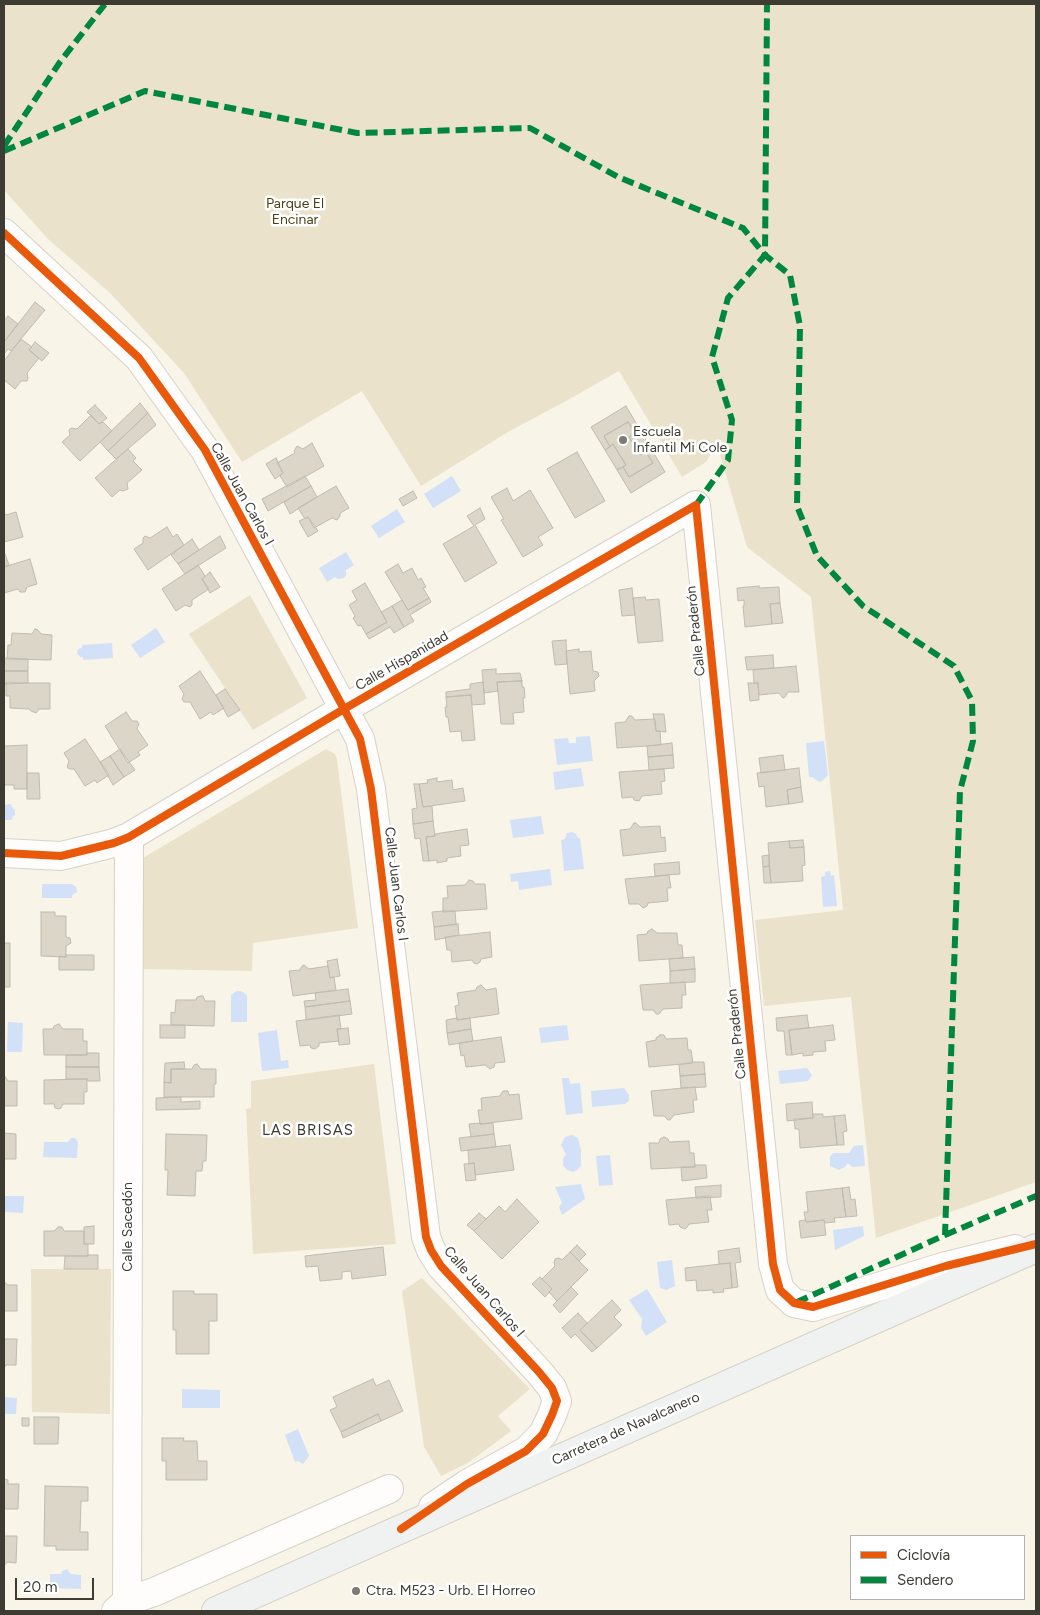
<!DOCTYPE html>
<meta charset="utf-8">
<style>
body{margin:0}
#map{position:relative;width:1040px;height:1615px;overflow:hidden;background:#f8f4e8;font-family:Figtree,sans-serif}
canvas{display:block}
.frame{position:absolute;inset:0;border:5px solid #3d3b32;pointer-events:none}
.legend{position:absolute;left:850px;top:1535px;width:175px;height:65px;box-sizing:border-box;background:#fff;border:1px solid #b1b1ad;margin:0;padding:6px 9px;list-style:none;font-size:15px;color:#3d3b32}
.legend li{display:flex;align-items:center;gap:10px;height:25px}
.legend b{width:25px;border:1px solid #b1b1ad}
.scale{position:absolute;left:15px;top:1578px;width:79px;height:22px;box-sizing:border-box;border:2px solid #3d3b32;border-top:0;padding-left:6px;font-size:15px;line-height:18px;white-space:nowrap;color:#3d3b32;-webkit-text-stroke:4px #fff;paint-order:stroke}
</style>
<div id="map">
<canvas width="1040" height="1615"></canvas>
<div class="frame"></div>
<ul class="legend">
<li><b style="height:6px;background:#e8590c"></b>Ciclovía</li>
<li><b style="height:6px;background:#00873e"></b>Sendero</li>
</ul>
<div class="scale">20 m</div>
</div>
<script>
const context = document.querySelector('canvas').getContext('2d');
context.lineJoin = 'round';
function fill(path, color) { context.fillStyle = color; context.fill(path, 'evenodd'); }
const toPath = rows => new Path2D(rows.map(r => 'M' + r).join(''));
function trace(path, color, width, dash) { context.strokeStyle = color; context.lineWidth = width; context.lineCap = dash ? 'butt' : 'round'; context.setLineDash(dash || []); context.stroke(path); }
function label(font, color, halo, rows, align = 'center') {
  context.font = font + ' Figtree,sans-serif'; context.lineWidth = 5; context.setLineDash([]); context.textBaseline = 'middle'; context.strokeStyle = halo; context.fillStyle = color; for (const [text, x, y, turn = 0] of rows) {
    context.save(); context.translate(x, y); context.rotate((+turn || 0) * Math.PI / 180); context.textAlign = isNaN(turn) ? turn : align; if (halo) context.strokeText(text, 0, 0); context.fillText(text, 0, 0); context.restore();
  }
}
fill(toPath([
 [4,4,1036,4,1036,1182,876,1238,851,997,764,1006,755,920,843,910,811,597,747,547,717,444,706,462,682,477,619,371,564,402,508,432,421,486,362,391,242,462,184,373,110,293,48,239,4,190],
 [250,595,307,698,253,730,189,634],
 [326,749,335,754,337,759,358,928,253,943,252,971,141,969,143,858],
 [374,1064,396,1244,253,1254,246,1109,251,1108,251,1081],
 [31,1269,111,1269,110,1414,32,1412],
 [422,1278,530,1389,498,1416,511,1431,468,1463,441,1476,424,1447,402,1291]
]), '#eae2ca');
fill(toPath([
 [452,476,461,491,433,508,424,494],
 [397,509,405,522,379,538,371,526],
 [346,552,354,565,346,570,346,575,344,578,338,579,335,577,327,582,319,568],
 [156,628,165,642,140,658,131,645],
 [112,643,113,658,83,660,83,657,80,657,77,653,78,649,82,648,82,645],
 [590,736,593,761,557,765,554,739,568,738,569,743,576,743,576,737],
 [824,741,828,775,822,781,819,782,812,777,809,777,806,743],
 [581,768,584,786,555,790,553,772],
 [11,804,12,807,15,810,15,815,12,817,12,820,4,820,4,805],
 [541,816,544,834,513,838,510,820],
 [572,832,576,834,578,838,580,838,584,869,564,871,561,840,565,839,567,833],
 [550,869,552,885,519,890,518,881,511,882,510,874],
 [830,871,831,876,834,875,837,906,823,907,821,877,825,876,825,872],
 [42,884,72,884,76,887,77,892,72,895,72,898,42,898],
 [237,991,241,991,247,995,247,1022,231,1022,231,995],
 [8,1022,23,1023,22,1052,7,1052],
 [567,1025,569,1040,541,1043,539,1028],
 [277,1030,281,1061,288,1060,289,1068,262,1071,258,1033],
 [807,1068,812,1075,808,1081,780,1084,778,1071],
 [562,1078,569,1078,570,1084,580,1083,583,1113,566,1115],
 [624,1088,629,1095,629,1101,625,1104,592,1107,591,1091],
 [572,1135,578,1138,581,1150,581,1166,577,1170,573,1172,567,1170,563,1165,563,1159,566,1154,561,1145,565,1137],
 [71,1138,75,1138,78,1142,77,1158,43,1157,44,1142,68,1142],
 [863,1145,865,1166,852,1167,848,1163,845,1167,839,1170,830,1166,830,1157,833,1153,849,1153,854,1146],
 [610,1155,613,1185,599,1186,596,1156],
 [581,1184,585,1199,562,1215,559,1207,562,1203,555,1187],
 [4,1196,24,1196,23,1213,4,1212],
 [863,1226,864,1236,835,1250,833,1230],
 [672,1260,675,1286,666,1290,660,1288,657,1262],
 [647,1289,667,1322,646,1336,641,1328,642,1319,629,1300],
 [182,1389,220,1390,220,1408,182,1408],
 [4,1397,17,1398,16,1414,4,1414],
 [298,1429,309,1456,303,1464,298,1461,295,1462,285,1435],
 [67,1569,71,1574,81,1575,81,1589,50,1588,50,1574,61,1574,62,1571]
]), '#d2e1f7');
const building = toPath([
 [35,302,45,310,11,351,8,349,4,354,4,342,35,302],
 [8,316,18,324,4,342,4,321,8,316],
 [21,339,32,347,29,350,39,358,27,373,28,378,27,381,21,381,15,389,4,380,4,361,21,339],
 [35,342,49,353,42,361,29,350,35,342],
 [140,403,148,413,108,451,100,442,140,403],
 [95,405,107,418,99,424,87,412,95,405],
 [626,406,665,472,631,493,617,470,623,467,629,477,653,463,646,452,640,455,629,437,635,433,628,422,604,436,610,447,605,450,591,427,626,406],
 [148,413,156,425,116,459,108,451,148,413],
 [91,415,99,424,103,422,112,431,80,461,62,442,70,435,69,430,71,428,77,429,91,415],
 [628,422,635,433,629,437,640,455,646,452,653,463,629,477,623,467,626,465,613,444,610,447,604,436,628,422],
 [312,443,324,466,287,487,280,476,283,473,277,463,295,453,294,451,297,446,303,449,312,443],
 [613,444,626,465,617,470,605,450,613,444],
 [128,449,136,458,133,461,142,470,127,483,128,489,123,491,120,490,112,497,95,478,128,449],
 [577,452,605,501,575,518,547,469,577,452],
 [276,458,283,473,275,479,266,464,276,458],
 [305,476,311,486,268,511,262,499,305,476],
 [311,486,317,497,290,514,284,502,311,486],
 [336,486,349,508,340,513,340,516,337,520,332,518,314,528,308,517,305,519,298,508,336,486],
 [507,488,513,501,530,490,553,528,538,537,543,545,523,557,501,520,504,519,491,497,507,488],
 [413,491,417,498,403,506,399,499,413,491],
 [480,508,485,519,475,525,497,563,465,582,443,544,474,526,467,516,480,508],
 [4,512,6,515,16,512,23,537,4,542,4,512],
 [308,517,318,531,308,537,299,521,308,517],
 [167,527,173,537,177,534,184,545,148,570,134,549,143,543,143,538,145,536,150,538,167,527],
 [220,536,226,548,185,574,178,564,220,536],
 [192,539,199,550,178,564,171,555,192,539],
 [4,554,5,554,9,565,4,567,4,554],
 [30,559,37,584,27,587,25,592,20,592,18,589,4,593,4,567,30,559],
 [398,564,403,573,412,568,418,580,421,578,426,587,423,588,429,598,408,610,385,572,398,564],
 [198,565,205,576,202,579,209,589,192,600,192,605,190,607,185,605,176,611,162,589,198,565],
 [210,572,220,587,210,593,202,579,210,572],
 [365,583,387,622,366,634,361,625,358,626,353,618,355,616,349,605,357,600,352,591,365,583],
 [759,586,759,588,779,587,780,603,770,604,772,624,745,627,743,606,744,606,744,600,738,601,737,588,759,586],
 [632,588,635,615,622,616,619,590,632,588],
 [645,597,646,600,659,599,663,641,638,643,633,598,645,597],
 [429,598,431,602,410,615,414,621,404,627,392,606,402,600,408,610,429,598],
 [780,603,783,623,772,624,770,604,780,603],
 [392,606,404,627,394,633,390,627,369,639,366,634,387,622,381,612,392,606],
 [35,629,38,630,41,634,52,635,51,660,7,659,8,645,11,645,12,633,32,634,35,629],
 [566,640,567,664,555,665,552,641,566,640],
 [579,649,579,652,591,651,593,671,598,672,599,676,594,681,595,691,570,694,566,651,579,649],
 [773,655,774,668,747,670,745,657,773,655],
 [4,658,28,659,28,671,4,671,4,658],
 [796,666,799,692,788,692,785,697,783,698,779,693,759,695,758,683,754,683,753,670,796,666],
 [496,669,496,674,520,673,522,681,497,682,498,691,484,693,482,670,496,669],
 [4,671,28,671,28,683,4,684,4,671],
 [200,671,224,708,213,715,211,712,200,719,190,702,184,702,182,699,184,694,179,686,200,671],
 [522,681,522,687,524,687,525,698,523,698,524,712,513,713,514,724,501,724,497,682,522,681],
 [483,682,485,704,472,705,471,695,446,697,446,692,470,689,470,684,483,682],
 [6,683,50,683,50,709,39,709,36,713,31,711,29,709,10,708,10,696,6,696,6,683],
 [748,683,758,683,759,700,750,701,748,683],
 [225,689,240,710,228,717,216,695,225,689],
 [471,695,475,740,462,741,461,731,450,732,448,717,446,717,445,707,447,707,446,697,471,695],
 [126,712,132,721,137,721,139,724,137,729,148,745,138,752,140,755,128,763,105,726,126,712],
 [653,714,664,714,666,732,656,731,653,714],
 [629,716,632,716,635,720,655,719,656,731,660,731,661,745,617,748,615,723,625,722,629,716],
 [85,739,109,775,97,783,95,780,85,786,74,769,69,769,67,767,69,761,64,753,85,739],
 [672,743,673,755,648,757,647,746,672,743],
 [27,745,27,789,14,789,14,785,4,785,4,746,27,745],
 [120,749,135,770,124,777,110,756,120,749],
 [673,755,674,768,649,770,648,757,673,755],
 [783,755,785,770,761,773,759,758,783,755],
 [110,756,124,777,113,785,100,762,110,756],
 [799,768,801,787,787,790,789,804,766,807,764,786,759,787,757,773,799,768],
 [664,769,665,781,661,782,662,794,642,796,639,801,634,800,633,797,622,798,619,772,664,769],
 [27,773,39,773,40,799,27,799,27,773],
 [437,778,437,782,452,780,453,790,463,788,465,801,423,807,419,784,428,783,427,780,437,778],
 [414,784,419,784,423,807,432,806,433,821,413,824,412,809,417,808,414,784],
 [801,787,803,802,789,804,787,790,801,787],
 [433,821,435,836,426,837,429,861,423,861,420,838,415,839,413,824,433,821],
 [634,823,636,823,640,827,660,826,661,838,665,837,666,851,623,856,620,830,630,829,634,823],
 [467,829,469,845,460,846,461,856,447,858,447,861,437,863,437,860,429,861,426,837,435,836,435,834,467,829],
 [803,840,804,847,790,848,789,841,803,840],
 [789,841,790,848,804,847,805,865,802,866,803,881,771,883,768,843,789,841],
 [769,855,769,866,763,867,762,856,769,855],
 [679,862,680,874,655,876,654,864,679,862],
 [769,866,771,883,764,883,763,867,769,866],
 [669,875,671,888,667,888,668,901,648,903,647,906,643,908,639,904,629,904,625,879,669,875],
 [469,880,473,881,475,884,485,884,487,909,443,912,443,898,448,898,447,886,465,885,469,880],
 [443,911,455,911,456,924,434,927,432,912,443,911],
 [41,912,55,912,55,916,66,916,66,937,70,938,71,943,66,946,66,957,41,956,41,912],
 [458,924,459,935,435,940,434,927,458,924],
 [652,929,657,933,677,933,678,945,682,945,683,958,639,961,637,935,647,934,648,931,652,929],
 [490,932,492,957,481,959,480,962,477,964,474,963,472,960,452,962,451,950,447,950,445,937,490,932],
 [4,943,10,943,10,987,4,987,4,943],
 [66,955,94,955,94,970,59,970,59,956,66,957,66,955],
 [694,957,695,969,670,971,669,959,694,957],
 [337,959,340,976,330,978,327,961,337,959],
 [304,965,309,969,328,966,330,978,334,977,336,990,293,996,289,971,300,970,302,966,304,965],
 [695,969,695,982,670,983,670,971,695,969],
 [685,982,686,995,682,995,682,1008,663,1009,659,1014,656,1014,653,1010,643,1010,640,985,685,982],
 [481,985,486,990,496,988,499,1014,457,1020,455,1006,459,1005,457,993,476,990,477,987,481,985],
 [348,989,350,1001,305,1007,304,1001,316,1000,315,993,348,989],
 [201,996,203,996,205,1001,215,1001,214,1026,171,1025,171,1012,175,1013,176,1000,196,1000,197,997,201,996],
 [350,1001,352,1014,306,1020,305,1007,350,1001],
 [339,1015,341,1029,337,1029,339,1041,319,1043,319,1046,315,1049,311,1048,310,1045,300,1046,296,1021,339,1015],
 [807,1015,809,1028,789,1030,792,1055,786,1055,784,1031,777,1031,776,1018,807,1015],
 [457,1018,457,1020,470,1018,471,1029,447,1033,446,1020,457,1018],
 [59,1024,63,1029,83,1029,83,1041,87,1041,87,1055,44,1055,43,1029,53,1029,54,1026,59,1024],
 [160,1025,185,1025,185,1038,160,1038,160,1025],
 [833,1025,835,1040,825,1041,826,1051,813,1052,813,1055,803,1056,803,1053,792,1055,789,1030,833,1025],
 [348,1028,350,1044,339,1045,337,1029,348,1028],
 [471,1029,473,1041,449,1045,447,1033,471,1029],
 [660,1035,664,1035,666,1039,687,1038,688,1050,691,1050,693,1063,649,1067,646,1042,656,1040,656,1038,660,1035],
 [501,1037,505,1062,495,1063,494,1067,490,1069,485,1065,466,1067,464,1055,461,1056,459,1043,501,1037],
 [87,1053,99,1053,99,1067,66,1067,66,1055,87,1055,87,1053],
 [184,1062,185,1069,171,1069,171,1083,164,1082,165,1063,184,1062],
 [692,1062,704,1062,705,1074,680,1076,679,1065,692,1062],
 [197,1064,201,1069,216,1069,216,1084,214,1084,214,1097,164,1097,164,1082,171,1083,171,1069,192,1069,194,1065,197,1064],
 [66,1067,99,1067,100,1081,88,1081,87,1079,66,1079,66,1067],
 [705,1074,706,1087,681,1088,680,1076,705,1074],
 [4,1075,8,1081,17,1081,17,1106,4,1106,4,1075],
 [87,1079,87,1092,84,1092,84,1104,63,1104,61,1108,59,1109,55,1108,54,1104,44,1104,44,1080,87,1079],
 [695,1087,697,1100,693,1100,694,1112,674,1115,670,1120,668,1120,664,1116,654,1116,651,1091,695,1087],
 [504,1091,508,1091,509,1095,519,1094,522,1119,480,1124,478,1110,482,1110,481,1098,500,1096,502,1092,504,1091],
 [181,1097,181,1102,200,1101,200,1109,156,1110,156,1098,181,1097],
 [812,1102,813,1118,787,1121,786,1104,812,1102],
 [813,1114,823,1114,823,1117,834,1116,837,1145,800,1148,799,1129,795,1129,794,1119,813,1118,813,1114],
 [845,1115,847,1131,843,1132,844,1145,837,1145,834,1116,845,1115],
 [480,1123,480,1124,493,1123,494,1134,471,1137,469,1124,480,1123],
 [4,1133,16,1134,16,1159,5,1159,4,1163,4,1133],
 [166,1134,207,1135,206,1161,203,1161,202,1171,196,1171,195,1196,167,1195,168,1170,165,1170,166,1134],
 [494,1134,496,1147,461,1151,459,1138,494,1134],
 [664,1137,668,1139,669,1142,689,1141,690,1153,694,1153,695,1167,651,1169,649,1143,659,1143,660,1139,664,1137],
 [510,1145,514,1170,475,1175,474,1163,469,1164,468,1150,510,1145],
 [474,1163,476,1180,466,1181,464,1164,474,1163],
 [695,1165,706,1165,707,1178,682,1181,681,1167,695,1167,695,1165],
 [721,1185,721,1197,696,1198,695,1187,721,1185],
 [849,1187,851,1200,855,1199,857,1216,846,1217,842,1188,849,1187],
 [842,1188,846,1217,834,1218,835,1222,825,1223,824,1220,806,1222,804,1212,808,1212,806,1192,842,1188],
 [710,1196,712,1210,707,1210,709,1222,689,1224,688,1226,685,1229,680,1227,679,1224,669,1225,666,1200,710,1196],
 [517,1199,539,1222,502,1259,474,1231,499,1206,505,1212,517,1199],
 [479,1213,486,1219,474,1231,467,1225,479,1213],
 [805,1220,806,1222,824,1220,826,1235,801,1238,799,1221,805,1220],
 [94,1226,94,1244,84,1244,84,1227,94,1226],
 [58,1227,62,1227,64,1231,84,1231,84,1244,88,1244,88,1256,44,1256,44,1231,54,1231,58,1227],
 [577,1245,586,1254,579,1261,570,1252,577,1245],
 [383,1247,386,1275,352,1279,351,1271,342,1272,342,1279,320,1281,318,1266,306,1267,305,1256,383,1247],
 [739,1248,741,1262,735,1263,738,1287,732,1288,730,1263,719,1264,718,1251,739,1248],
 [570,1252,588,1270,557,1301,549,1292,552,1289,542,1279,555,1266,554,1263,555,1259,559,1258,562,1260,570,1252],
 [88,1255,98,1255,98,1269,64,1269,65,1256,88,1256,88,1255],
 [730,1263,732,1288,723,1289,724,1292,713,1293,713,1290,697,1291,696,1280,686,1281,685,1268,730,1263],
 [540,1277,552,1289,545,1297,532,1284,540,1277],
 [4,1281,7,1285,17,1285,17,1311,4,1311,4,1281],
 [571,1287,578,1294,560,1313,553,1305,571,1287],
 [173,1291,194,1291,194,1294,217,1294,217,1321,209,1321,209,1354,176,1354,176,1330,173,1330,173,1291],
 [612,1300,621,1310,614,1317,622,1325,597,1348,580,1330,612,1300],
 [578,1313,587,1323,580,1330,597,1348,592,1352,575,1334,571,1338,562,1328,578,1313],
 [4,1339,17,1339,16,1365,6,1365,4,1368,4,1339],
 [373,1379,376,1386,389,1380,403,1411,381,1421,378,1414,341,1432,330,1410,337,1407,333,1397,373,1379],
 [378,1414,381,1421,343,1438,341,1432,378,1414],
 [34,1417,59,1417,58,1444,34,1444,34,1417],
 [22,1418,29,1418,29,1426,22,1426,22,1418],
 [162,1438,184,1438,183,1441,197,1441,198,1461,207,1461,207,1480,166,1480,166,1461,162,1461,162,1438],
 [4,1479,8,1480,8,1484,19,1484,18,1509,4,1509,4,1479],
 [45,1486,88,1487,88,1501,81,1501,80,1532,88,1532,88,1550,56,1550,56,1546,44,1546,45,1486],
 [4,1536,17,1536,16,1563,7,1562,4,1566,4,1536]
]);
fill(building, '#dbd6c7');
trace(building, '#bebbb1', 1);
const minor = toPath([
 [4,233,139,358,205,450,360,739,371,789,426,1237,431,1250,441,1266,539,1372,552,1388,557,1401,552,1415,543,1434,526,1451,467,1484,433,1507],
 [4,853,61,856,114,843,129,837,344,709,696,505,773,1264,780,1290,794,1303,813,1307,946,1266,1015,1249],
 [127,1601,154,1592,389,1489],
 [116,1611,127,1601,129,837]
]);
const secondary = toPath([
 [216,1611,1036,1248]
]);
trace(minor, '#d5d2c8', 30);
trace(secondary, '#d5d2c8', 30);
trace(minor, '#fefdfc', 28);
trace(secondary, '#f0f2f1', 28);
trace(toPath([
 [4,146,60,62,105,4],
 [4,151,145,91,357,133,530,128,618,177,743,228,765,255,790,275,800,326,797,506,817,556,863,606,954,666,972,701,973,741,960,791,945,1235,795,1303],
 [696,505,728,460,732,420,712,357,728,298,765,255,767,4],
 [945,1235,1036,1196]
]), '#00873e', 6, [12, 6]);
trace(toPath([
 [4,233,139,358,205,450,360,739,371,789,426,1237,431,1250,441,1266,539,1372,552,1388,557,1401,552,1415,543,1434,526,1451,467,1484,401,1529],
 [4,853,61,856,114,843,129,837,344,709,696,505,773,1264,780,1290,794,1303,813,1307,946,1266,1036,1244]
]), '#e8590c', 8);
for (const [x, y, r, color] of [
 [623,440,5,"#7e7c72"],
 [356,1591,5,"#7e7c72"]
]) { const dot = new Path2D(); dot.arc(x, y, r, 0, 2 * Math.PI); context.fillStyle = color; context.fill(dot); trace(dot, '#fff', 2); }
label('14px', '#4b4017', '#fff', [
 ["Parque El",295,204],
 ["Encinar",295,220]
]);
label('14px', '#3d3b32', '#fff', [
 ["Escuela",633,432],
 ["Infantil Mi Cole",633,448],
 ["Ctra. M523 - Urb. El Horreo",366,1591]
], 'left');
label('14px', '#3d3b32', '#fff', [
 ["Calle Juan Carlos I",242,494,61],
 ["Calle Praderón",696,631,-96],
 ["Calle Hispanidad",402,661,-30],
 ["Calle Juan Carlos I",396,884,83],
 ["Calle Praderón",737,1034,-96],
 ["Calle Sacedón",128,1227,-90],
 ["Calle Juan Carlos I",484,1292,49],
 ["Carretera de Navalcanero",626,1429,-24]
]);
context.letterSpacing = '1px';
label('15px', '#3d3b32', '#fff', [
 ["LAS BRISAS",308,1131]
]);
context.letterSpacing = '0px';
</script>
